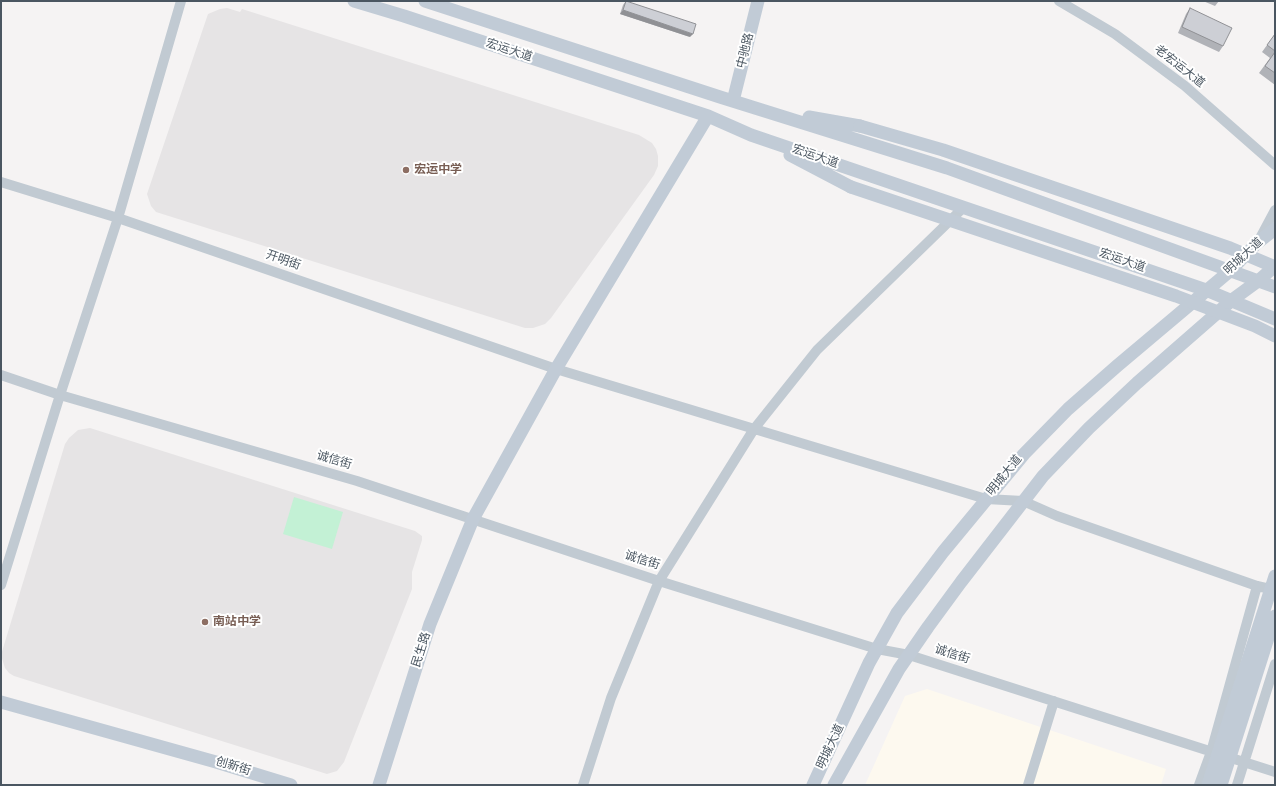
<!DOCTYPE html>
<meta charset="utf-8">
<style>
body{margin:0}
#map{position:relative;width:1276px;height:786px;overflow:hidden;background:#f5f3f3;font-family:"Source Sans 3",sans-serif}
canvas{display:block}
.frame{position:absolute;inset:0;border:2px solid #4a5661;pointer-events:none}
</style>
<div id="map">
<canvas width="1276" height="786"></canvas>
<div class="frame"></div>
</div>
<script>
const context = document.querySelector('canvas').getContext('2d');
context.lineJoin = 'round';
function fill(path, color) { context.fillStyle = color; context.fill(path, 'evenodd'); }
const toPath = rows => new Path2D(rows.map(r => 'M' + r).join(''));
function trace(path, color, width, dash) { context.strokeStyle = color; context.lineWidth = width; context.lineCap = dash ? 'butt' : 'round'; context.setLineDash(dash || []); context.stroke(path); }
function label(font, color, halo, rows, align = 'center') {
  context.font = font + ' "Source Sans 3","Noto Sans SC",sans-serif'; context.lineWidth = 4; context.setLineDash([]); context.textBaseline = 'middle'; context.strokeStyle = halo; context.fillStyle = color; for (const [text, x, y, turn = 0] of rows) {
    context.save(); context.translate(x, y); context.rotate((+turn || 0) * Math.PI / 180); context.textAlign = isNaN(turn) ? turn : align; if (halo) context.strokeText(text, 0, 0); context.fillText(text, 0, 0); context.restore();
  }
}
fill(toPath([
 [927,689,1166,769,1161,785,865,785,905,696]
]), '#fdf9ef');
fill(toPath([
 [227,8,240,12,242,9,639,135,652,143,656,149,658,156,658,166,654,175,551,318,545,324,533,328,525,328,156,212,151,206,147,194,208,14,220,9],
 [90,428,415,531,422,536,422,540,412,572,412,589,344,762,337,771,327,774,14,676,9,673,5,668,1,655,65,444,69,438,78,430]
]), '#e6e4e5');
fill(toPath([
 [294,497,343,512,332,549,283,534]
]), '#c3f1d5');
trace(toPath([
 [1059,1,1115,34,1185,86,1275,165],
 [1,182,118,218,556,369,986,499,1023,501,1057,516,1257,586,1275,590],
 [1259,240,1275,210],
 [1,375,60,395,357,481,659,581,877,649,909,655,1275,772],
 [1,585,60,395,118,218,181,1],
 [583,785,611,698,659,581,754,429,817,350,964,207],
 [1028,785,1054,701],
 [1199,785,1211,752,1257,586],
 [1237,785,1275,664]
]), '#c1cad2', 10);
trace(toPath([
 [354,1,404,16,708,116,751,135,1206,290,1275,319],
 [425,1,720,97,947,168,1275,287],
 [733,101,758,1],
 [809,117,860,126],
 [790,155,851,187],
 [1,702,216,762,291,785],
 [379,785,430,624,473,519,556,369,708,116],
 [813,785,869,663,897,613,943,552,1024,454,1068,409,1117,366,1231,270,1257,243,1275,229],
 [834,785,899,669,928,627,961,582,1043,476,1089,428,1137,383,1232,300,1258,281,1275,266]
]), '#c1cbd6', 13);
trace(toPath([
 [860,126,943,150,1230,248,1275,267],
 [851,187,1176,296,1255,326,1275,336],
 [1208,785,1275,576],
 [1221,785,1275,616]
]), '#c1cbd6', 13);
fill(toPath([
 [626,1,690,37,620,14,623,5],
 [1203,1,1219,1,1215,6],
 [1190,8,1223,46,1219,52,1178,33,1186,14],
 [1275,34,1275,85,1259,73,1270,58,1262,52]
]), '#b0b2b7');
fill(toPath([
 [623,10,693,34,690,37,620,14]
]), '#909195');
const building = toPath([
 [626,1,696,24,693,34,623,10,626,1],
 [1190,8,1232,28,1223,46,1182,27,1190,8],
 [1275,34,1275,51,1267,45,1275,34],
 [1275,52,1275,73,1265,66,1275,52]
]);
fill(building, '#cdcfd5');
trace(building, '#909195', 1);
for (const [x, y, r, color] of [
 [406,170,4,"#8d6e63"],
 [205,622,4,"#8d6e63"]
]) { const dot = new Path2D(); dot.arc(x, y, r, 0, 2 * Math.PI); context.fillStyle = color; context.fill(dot); trace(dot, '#fff', 1.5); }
label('12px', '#4a5661', '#fff', [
 ["宏运大道",509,51,18],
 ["中驰路",746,51,-76],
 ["老宏运大道",1179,67,38],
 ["宏运大道",815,157,19],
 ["明城大道",1244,257,-43],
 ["开明街",283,261,19],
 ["宏运大道",1122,261,19],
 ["诚信街",334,461,16],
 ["明城大道",1005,476,-51],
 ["诚信街",642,561,18],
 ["民生路",422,650,-72],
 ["诚信街",952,655,18],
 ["明城大道",831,747,-65],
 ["创新街",233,767,17]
]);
label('bold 12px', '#785e54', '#fff', [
 ["宏运中学",414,170],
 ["南站中学",213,622]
], 'left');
</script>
